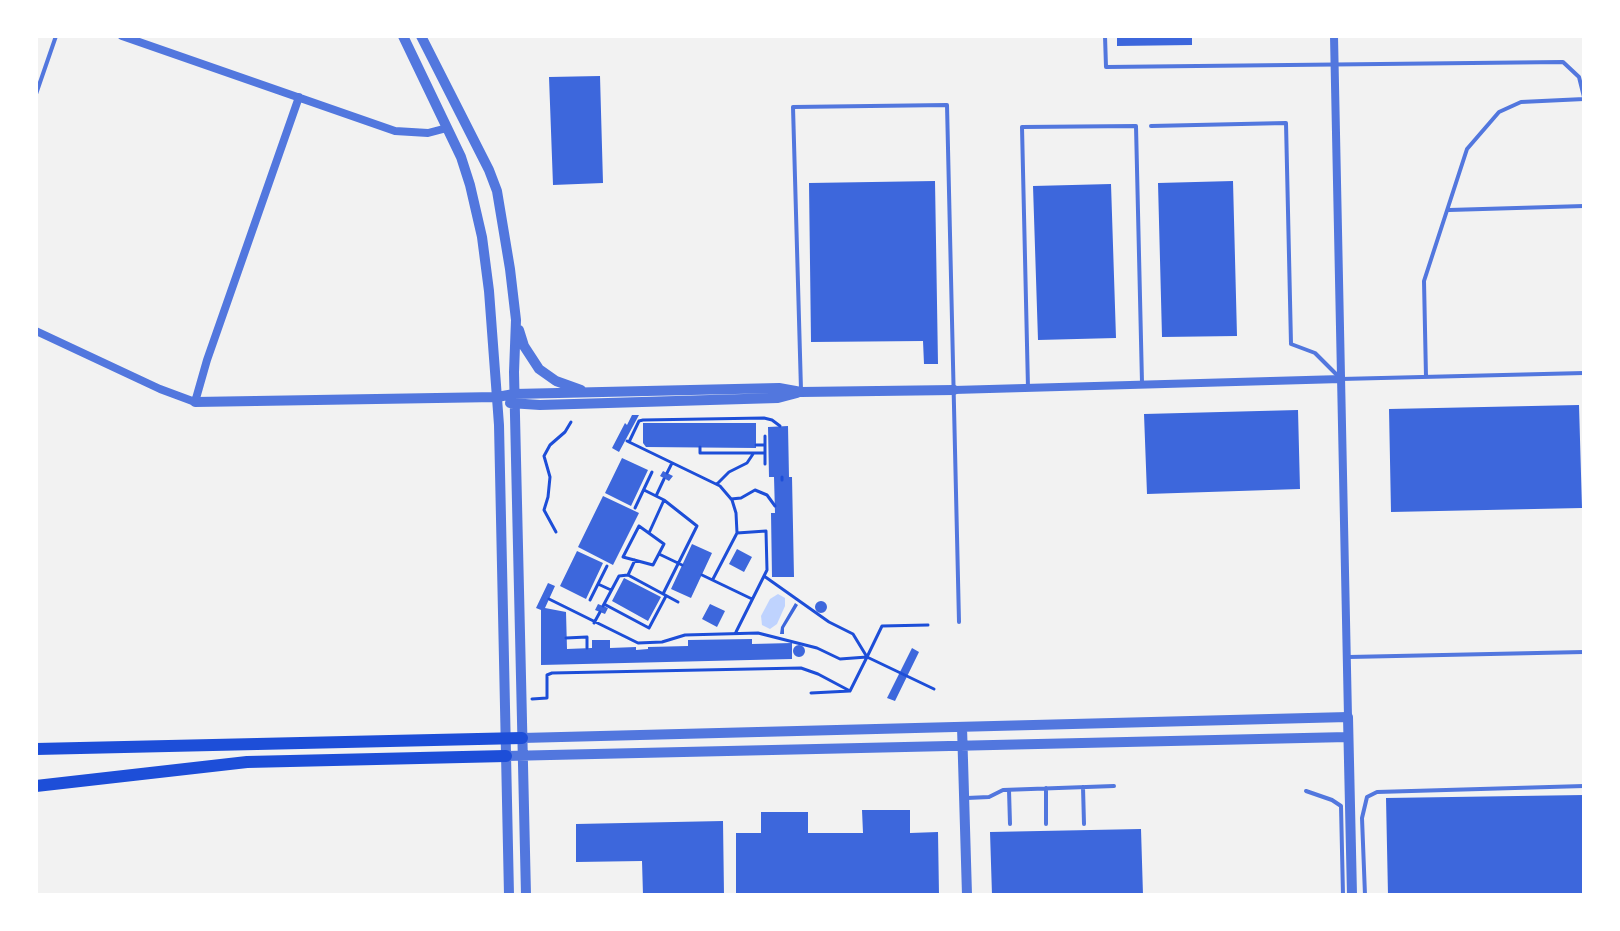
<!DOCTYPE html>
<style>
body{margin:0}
#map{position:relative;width:1620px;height:931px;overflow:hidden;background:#f2f2f2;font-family:"Source Serif 4",serif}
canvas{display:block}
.frame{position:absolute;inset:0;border:38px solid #fff;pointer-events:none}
</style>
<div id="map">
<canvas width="1620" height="931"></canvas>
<div class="frame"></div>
</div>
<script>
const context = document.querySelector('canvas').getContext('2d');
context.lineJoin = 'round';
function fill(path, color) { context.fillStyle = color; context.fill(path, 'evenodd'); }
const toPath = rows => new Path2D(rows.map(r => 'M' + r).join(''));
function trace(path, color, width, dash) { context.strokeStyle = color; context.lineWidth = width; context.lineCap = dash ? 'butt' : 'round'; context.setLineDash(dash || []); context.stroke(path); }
fill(toPath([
 [778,594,785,598,785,606,777,624,770,629,762,625,761,616,770,599]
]), '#bfd3fe');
fill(toPath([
 [1117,36,1192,36,1192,45,1117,46],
 [600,76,603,183,553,185,549,77],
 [935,181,938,364,924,364,923,341,811,342,809,183],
 [1233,181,1237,336,1162,337,1158,183],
 [1111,184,1116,338,1038,340,1033,186],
 [1579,405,1582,508,1391,512,1389,409],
 [1298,410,1300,489,1147,494,1144,414],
 [632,415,639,415,619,452,612,448,625,423,627,425],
 [643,423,756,423,756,448,646,447,643,443],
 [788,426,789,477,792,477,794,577,772,577,771,513,775,513,774,477,769,477,768,427],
 [622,458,648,470,631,506,605,493],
 [663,471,673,476,669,481,660,476],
 [603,496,639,513,613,565,578,547],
 [692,544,712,553,691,598,671,589],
 [737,549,752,557,744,572,729,564],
 [577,551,603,563,586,599,560,586],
 [624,578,661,597,648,621,612,601],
 [548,583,555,586,545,608,566,612,567,649,592,648,592,640,610,640,610,648,636,647,636,650,648,649,648,647,688,646,688,640,752,639,752,644,792,643,792,659,541,665,541,610,536,608],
 '815 607a6 6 0 1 1 12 0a6 6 0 1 1-12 0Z',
 [795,603,798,605,784,628,784,634,780,634,781,627],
 [598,604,608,608,605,614,595,610],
 [710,604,725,611,717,627,702,619],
 '793 651a6 6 0 1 1 12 0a6 6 0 1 1-12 0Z',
 [912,648,919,652,895,701,887,698],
 [1584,795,1584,893,1388,895,1386,798],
 [862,810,910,810,910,833,938,832,939,895,736,895,736,833,761,833,761,812,808,812,808,833,863,833],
 [723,821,724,895,643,895,642,861,576,862,576,824],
 [1141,829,1143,895,992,895,990,832]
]), '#3d67dc');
trace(toPath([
 [627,441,720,486,732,500,736,513,737,533,766,531,767,570,736,632],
 [629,442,639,421,643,420,764,418,772,420,780,426],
 [756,445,765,445],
 [700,447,700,453,765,453],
 [765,464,765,436],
 [667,473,672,463],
 [782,480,782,477],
 [717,484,729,472,747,463,753,454],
 [644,490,664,500,697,526,663,594],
 [656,496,664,479],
 [731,499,741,498,755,490,767,495,775,506],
 [635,508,652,472],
 [639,526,664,544,653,565,623,557,639,526],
 [556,532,544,510,548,497,550,477,544,456,550,445,565,432,571,422],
 [649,533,664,500],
 [659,554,682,565],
 [628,575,635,560],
 [702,575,752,599],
 [764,576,829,622,853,634,867,657,850,691,811,693],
 [713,579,737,533],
 [598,584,611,590],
 [549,599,638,643,662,642,685,635,758,633,817,648,840,659,867,657,934,689],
 [590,600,607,566],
 [604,604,649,628,666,596],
 [603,606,619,576,628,575,678,602],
 [594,623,600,612],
 [566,638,587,637,587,648],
 [867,657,882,626,928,625],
 [532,699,547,698,547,675,552,673,801,668,818,674,850,691]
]), '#1d4ed8', 3);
trace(toPath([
 [1105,36,1106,67,1563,62,1579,77,1584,97],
 [36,94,56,36],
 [1151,126,1286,123,1291,344,1315,353,1341,379,1584,373],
 [1449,210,1584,206],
 [1426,377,1424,281,1467,149,1499,112,1521,102,1584,99],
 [1028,388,1022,127,1136,126,1142,383],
 [801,390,793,107,947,105,959,622],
 [1349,657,1584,652],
 [1083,787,1084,824],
 [1046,788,1046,824],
 [1009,790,1010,824],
 [1306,791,1332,800,1341,806,1343,895],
 [967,798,989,797,1003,790,1114,786],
 [1365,895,1362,818,1367,797,1377,792,1584,786]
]), '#5277de', 4);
trace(toPath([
 [122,36,395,131,428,133,447,128],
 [1334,36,1348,717],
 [36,331,160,389,195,402,207,360,299,97],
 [954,390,1341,379]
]), '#5277de', 8);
trace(toPath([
 [403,36,461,157,470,185,482,237,489,291,499,425,509,895],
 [421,36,489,170,497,191,510,269,516,320,514,372,526,895],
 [519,330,524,346,539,369,556,381,581,390],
 [195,402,497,397,514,394,779,388,801,392,954,390],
 [510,403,540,405,778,398,797,393],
 [962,727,967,895],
 [522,738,1348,717,1352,895],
 [506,756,1348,737]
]), '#5277de', 10);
trace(toPath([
 [36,749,522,738],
 [36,786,247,762,506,756]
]), '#1d4ed8', 12);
</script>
